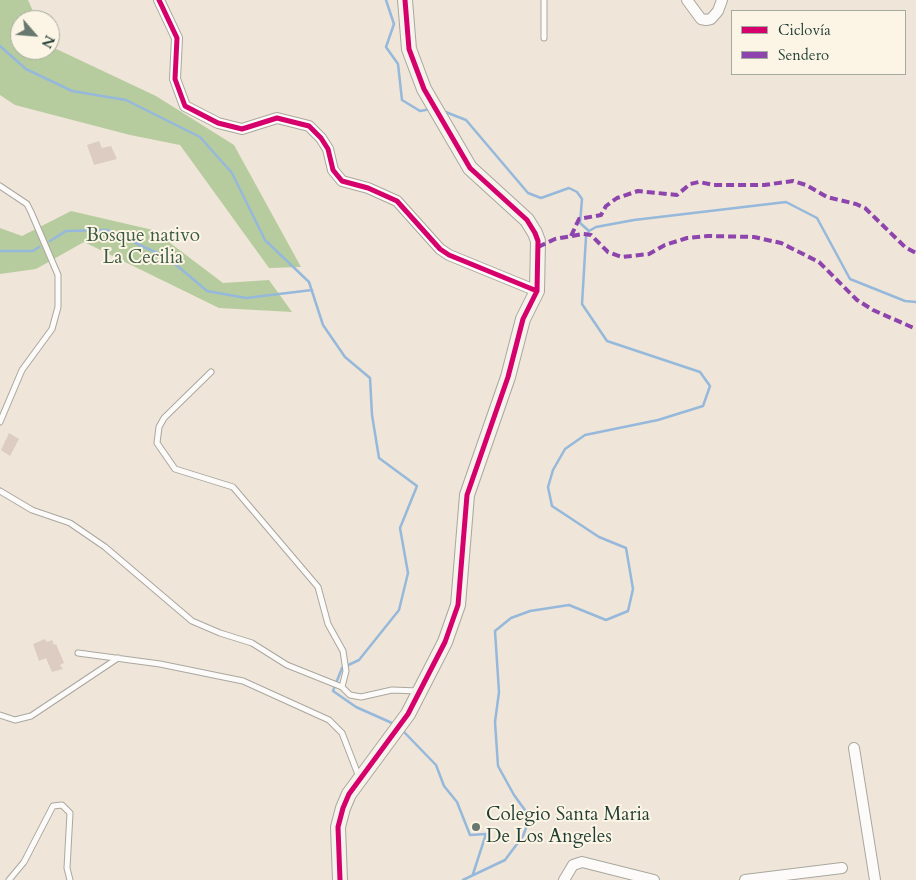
<!DOCTYPE html>
<meta charset="utf-8">
<style>
body{margin:0}
#map{position:relative;width:916px;height:880px;overflow:hidden;background:#efe6d9;font-family:Cardo,serif}
canvas{display:block}
.legend{position:absolute;left:731px;top:10px;width:175px;height:65px;box-sizing:border-box;background:#fcf5e5;border:1px solid #a4ab9e;margin:0;padding:6px 9px;list-style:none;font-size:15px;color:#1f3d34}
.legend li{display:flex;align-items:center;gap:10px;height:25px}
.legend b{width:25px;border:1px solid #a4ab9e}
.north{position:absolute;left:10px;top:10px;width:50px;height:50px;box-sizing:border-box;background:#fcf5e5;border:1px solid #a4ab9e;border-radius:50%;rotate:117deg;font-size:14px;font-weight:700;line-height:20px;text-align:center;color:#1f3d34}
.north::after{content:'';display:block;margin:auto;width:18px;height:22px;background:#68786e;clip-path:polygon(50% 0,100% 100%,50% 72%,0 100%)}
</style>
<div id="map">
<canvas width="916" height="880"></canvas>
<ul class="legend">
<li><b style="height:6px;background:#d6006c"></b>Ciclovía</li>
<li><b style="height:6px;background:#8e44ad"></b>Sendero</li>
</ul>
<div class="north">N</div>
</div>
<script>
const context = document.querySelector('canvas').getContext('2d');
context.lineJoin = 'round';
function fill(path, color) { context.fillStyle = color; context.fill(path, 'evenodd'); }
const toPath = rows => new Path2D(rows.map(r => 'M' + r).join(''));
function trace(path, color, width, dash) { context.strokeStyle = color; context.lineWidth = width; context.lineCap = dash ? 'butt' : 'round'; context.setLineDash(dash || []); context.stroke(path); }
function label(font, color, halo, rows, align = 'center') {
  context.font = font + ' Cardo,serif'; context.lineWidth = 4; context.setLineDash([]); context.textBaseline = 'middle'; context.strokeStyle = halo; context.fillStyle = color; for (const [text, x, y, turn = 0] of rows) {
    context.save(); context.translate(x, y); context.rotate((+turn || 0) * Math.PI / 180); context.textAlign = isNaN(turn) ? turn : align; if (halo) context.strokeText(text, 0, 0); context.fillText(text, 0, 0); context.restore();
  }
}
fill(toPath([
 [0,0,28,0,37,20,20,20,20,50,50,50,50,46,156,96,234,145,301,267,269,268,180,145,130,135,15,105,0,95],
 [71,211,153,230,223,283,269,280,292,312,219,308,84,242,36,269,0,274,0,228,22,236]
]), '#b7cc9e');
trace(toPath([
 [386,0,394,24,386,47,398,64,402,100,420,111,431,109],
 [0,46,26,69,72,91,126,100,200,137,232,173,265,240,309,282,323,325,345,357,370,378,372,415,379,458,417,486,400,528,408,573,399,610,359,660,342,668,333,691,356,707,392,723],
 [443,111,466,120,528,193,541,198,569,188,577,192,582,199,580,223,589,231],
 [50,241,66,231,107,230,168,258,207,291,246,298,312,290],
 [0,251,33,251,39,247],
 [404,732,436,765,444,786,457,802,470,835,486,834,473,874],
 [463,880,505,860,523,836,530,817,514,795,498,766,495,722,499,692,495,631,511,618,530,611,569,605,606,620,628,611,633,589,626,548,599,537,552,506,548,487,553,470,565,449,585,435,658,420,703,406,710,386,700,372,607,341,582,304,586,237,589,231,596,227,634,220,786,202,817,218,850,279,905,301,916,302]
]), '#95b8db', 2.5);
fill(toPath([
 [99,141,102,148,111,146,117,159,94,165,87,145],
 [9,433,19,439,10,456,1,450],
 [45,639,47,642,52,640,54,645,56,644,64,663,60,665,63,669,52,672,46,658,39,661,33,644]
]), '#dcccc2');
const lane = toPath([
 [544,38,544,0],
 [0,186,27,204,31,212,58,275,58,307,52,329,22,370,0,422],
 [211,372,164,418,159,427,157,443,175,469,233,487,318,587,328,624,343,651,346,671,342,687],
 [0,491,32,510,70,523,105,547,192,621,220,633,252,643,287,665,342,687,350,695,361,697,392,690,418,691],
 [78,653,160,664,243,681,329,720,342,733,359,777],
 [0,715,15,720,31,716,118,658],
 [9,880,24,862,53,806,62,805,70,813,67,868,70,880]
]);
const street = toPath([
 [159,0,177,38,175,79,185,106,218,123,242,129,277,118,309,126,321,138,328,149,333,170,342,181,368,188,397,201,440,249,449,255,537,291],
 [687,0,701,19,706,20,711,19,718,11,722,0],
 [854,748,875,880],
 [564,880,573,865,582,862,654,880],
 [745,880,842,868]
]);
const secondary = toPath([
 [340,880,338,827,343,808,349,794,408,714,445,642,458,605,467,495,508,377,523,319,537,291,538,241,535,233,527,220,470,168,424,89,409,49,405,0]
]);
trace(lane, '#a9a79f', 7);
trace(street, '#a9a79f', 12);
trace(secondary, '#a9a79f', 16);
trace(lane, '#fdfbf9', 5);
trace(street, '#fdfbf9', 10);
trace(secondary, '#f6f2ec', 14);
trace(toPath([
 [571,236,579,219,601,215,606,206,617,198,638,191,677,195,690,184,699,182,714,185,764,185,793,181,806,185,827,197,856,204,865,208,905,247,916,253],
 [538,247,555,239,583,234,591,235,608,252,622,257,649,254,665,245,687,238,708,236,754,237,781,243,819,262,857,300,873,310,916,329]
]), '#8e44ad', 4, [8, 4]);
trace(toPath([
 [159,0,177,38,175,79,185,106,218,123,242,129,277,118,309,126,321,138,328,149,333,170,342,181,368,188,397,201,440,249,449,255,537,291],
 [340,880,338,827,343,808,349,794,408,714,445,642,458,605,467,495,508,377,523,319,537,291,538,241,535,233,527,220,470,168,424,89,409,49,405,0]
]), '#d6006c', 5);
for (const [x, y, r, color] of [
 [476,827,5,"#68786e"]
]) { const dot = new Path2D(); dot.arc(x, y, r, 0, 2 * Math.PI); context.fillStyle = color; context.fill(dot); trace(dot, '#fcf5e5', 2); }
label('19px', '#3c5b43', '#fcf5e5', [
 ["Bosque nativo",143,237],
 ["La Cecilia",143,259]
]);
label('19px', '#1f3d34', '#fcf5e5', [
 ["Colegio Santa Maria",486,816],
 ["De Los Angeles",486,838]
], 'left');
</script>
